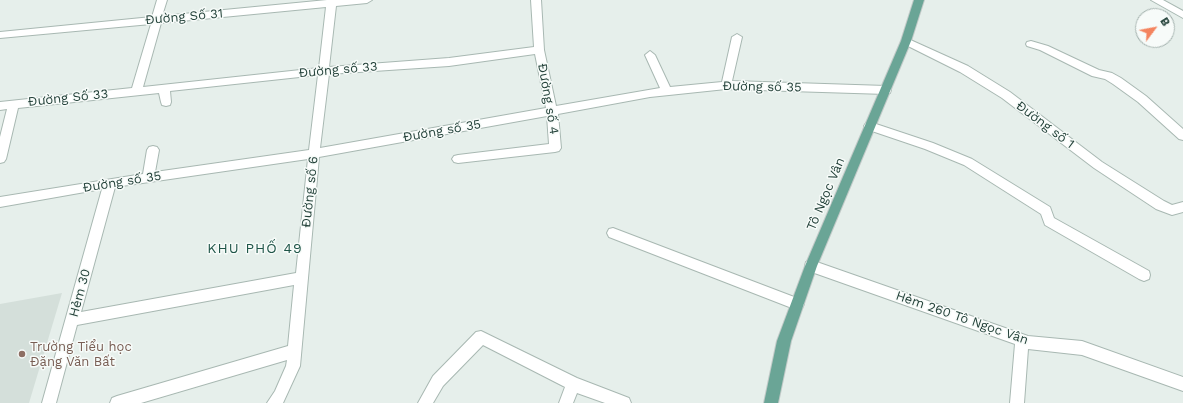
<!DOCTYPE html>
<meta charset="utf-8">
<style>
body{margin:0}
#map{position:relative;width:1183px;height:403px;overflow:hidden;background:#e6efeb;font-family:"Work Sans",sans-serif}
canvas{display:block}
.north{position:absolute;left:1135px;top:8px;width:40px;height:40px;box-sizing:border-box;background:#f7fbf9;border:1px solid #a3b1ad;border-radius:50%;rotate:58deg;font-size:11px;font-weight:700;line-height:16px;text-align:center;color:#24423a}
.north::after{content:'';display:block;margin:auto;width:14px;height:18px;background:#f4845f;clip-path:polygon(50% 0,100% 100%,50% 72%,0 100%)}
</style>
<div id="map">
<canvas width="1183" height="403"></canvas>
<div class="north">B</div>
</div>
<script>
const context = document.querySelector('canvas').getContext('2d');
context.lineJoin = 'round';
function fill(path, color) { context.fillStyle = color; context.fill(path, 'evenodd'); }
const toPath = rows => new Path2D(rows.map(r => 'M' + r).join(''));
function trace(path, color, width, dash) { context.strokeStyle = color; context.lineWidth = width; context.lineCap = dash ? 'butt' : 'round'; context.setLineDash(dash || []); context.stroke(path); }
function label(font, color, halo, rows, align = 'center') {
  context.font = font + ' "Work Sans",sans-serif'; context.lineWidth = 3; context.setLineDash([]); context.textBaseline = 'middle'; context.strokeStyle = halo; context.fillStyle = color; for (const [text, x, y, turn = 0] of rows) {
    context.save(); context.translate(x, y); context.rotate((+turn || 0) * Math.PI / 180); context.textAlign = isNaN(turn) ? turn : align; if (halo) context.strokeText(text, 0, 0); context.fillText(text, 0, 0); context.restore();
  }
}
fill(toPath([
 [62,293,29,403,0,403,0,304]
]), '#d4dfda');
const minor = toPath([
 [157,0,167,0,162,16,327,0,372,0,367,3,336,6,329,67,449,58,534,47,531,0,541,0,544,50,556,106,660,88,645,55,650,51,655,55,670,87,722,82,732,37,737,34,742,37,732,81,886,86,890,87,891,90,890,93,886,94,726,89,650,97,558,114,561,148,559,151,555,152,458,163,454,162,452,159,454,156,458,155,549,144,547,116,319,157,300,366,283,403,267,403,275,391,286,366,287,360,141,403,110,403,112,398,117,396,288,346,294,285,77,325,56,403,42,403,102,189,0,207,0,197,143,174,147,150,149,147,153,146,157,147,159,150,155,172,309,150,318,75,170,91,171,102,170,105,166,106,162,105,161,102,159,93,18,108,6,159,4,162,0,163,0,137,7,109,0,110,0,102,132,88,151,24,0,38,0,32,152,17,157,0],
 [326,7,319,68,143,87,161,23,326,7],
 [535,54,546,108,320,148,329,74,449,66,535,54],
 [308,159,296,273,81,312,115,187,308,159],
 [1151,0,1163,0,1183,11,1183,18,1151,0],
 [906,38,968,66,1010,92,1102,162,1164,201,1172,205,1183,202,1183,212,1172,215,1156,209,1094,168,1002,98,960,72,902,43,901,41,906,38],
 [1031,41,1048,46,1099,70,1112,73,1121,78,1146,96,1183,129,1183,140,1179,139,1138,102,1113,84,1105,79,1092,76,1040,50,1027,46,1026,44,1027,42,1031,41],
 [870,122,933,143,972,159,1050,207,1054,218,1149,271,1150,275,1149,279,1144,281,1139,279,1045,225,1041,214,964,165,925,149,866,129,864,126,866,123,870,122],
 [613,228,802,300,804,304,802,308,797,310,609,237,607,233,609,229,613,228],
 [811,260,1028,336,1082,341,1183,377,1183,391,1082,355,1028,349,1024,403,1010,403,1015,344,806,270,805,266,806,262,811,260],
 [481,331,577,378,629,398,631,403,605,403,577,393,573,403,559,403,565,387,483,345,443,386,433,403,418,403,433,376,476,332,481,331]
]);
const major = toPath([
 [914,0,924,0,911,41,817,266,791,341,778,403,764,403,777,341,805,266,901,41,914,0]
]);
trace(minor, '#a8b8b2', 2);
trace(major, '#c2cac8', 2);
fill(minor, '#fff');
fill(major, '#6aa596');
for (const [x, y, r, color] of [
 [22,354,4,"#8d6e63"]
]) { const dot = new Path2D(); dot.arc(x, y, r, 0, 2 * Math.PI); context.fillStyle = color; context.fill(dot); trace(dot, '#f7fbf9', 1.5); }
label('13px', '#24423a', '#f7fbf9', [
 ["Đường Số 31",184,17,-5],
 ["Đường số 33",338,70,-5],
 ["Đường số 35",762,87,1],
 ["Đường Số 33",68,98,-6],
 ["Đường số 4",548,99,80],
 ["Đường số 1",1045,125,37],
 ["Đường số 35",442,131,-10],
 ["Đường số 35",122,182,-9],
 ["Đường số 6",310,192,-84],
 ["Tô Ngọc Vân",826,194,-67],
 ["Hẻm 30",80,293,-75],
 ["Hẻm 260 Tô Ngọc Vân",962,318,19]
]);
label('13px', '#785e54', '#f7fbf9', [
 ["Trường Tiểu học",30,347],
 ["Đặng Văn Bất",30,362]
], 'left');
context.letterSpacing = '1px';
label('14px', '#1f5548', '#f7fbf9', [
 ["KHU PHỐ 49",255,249]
]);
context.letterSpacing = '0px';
</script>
